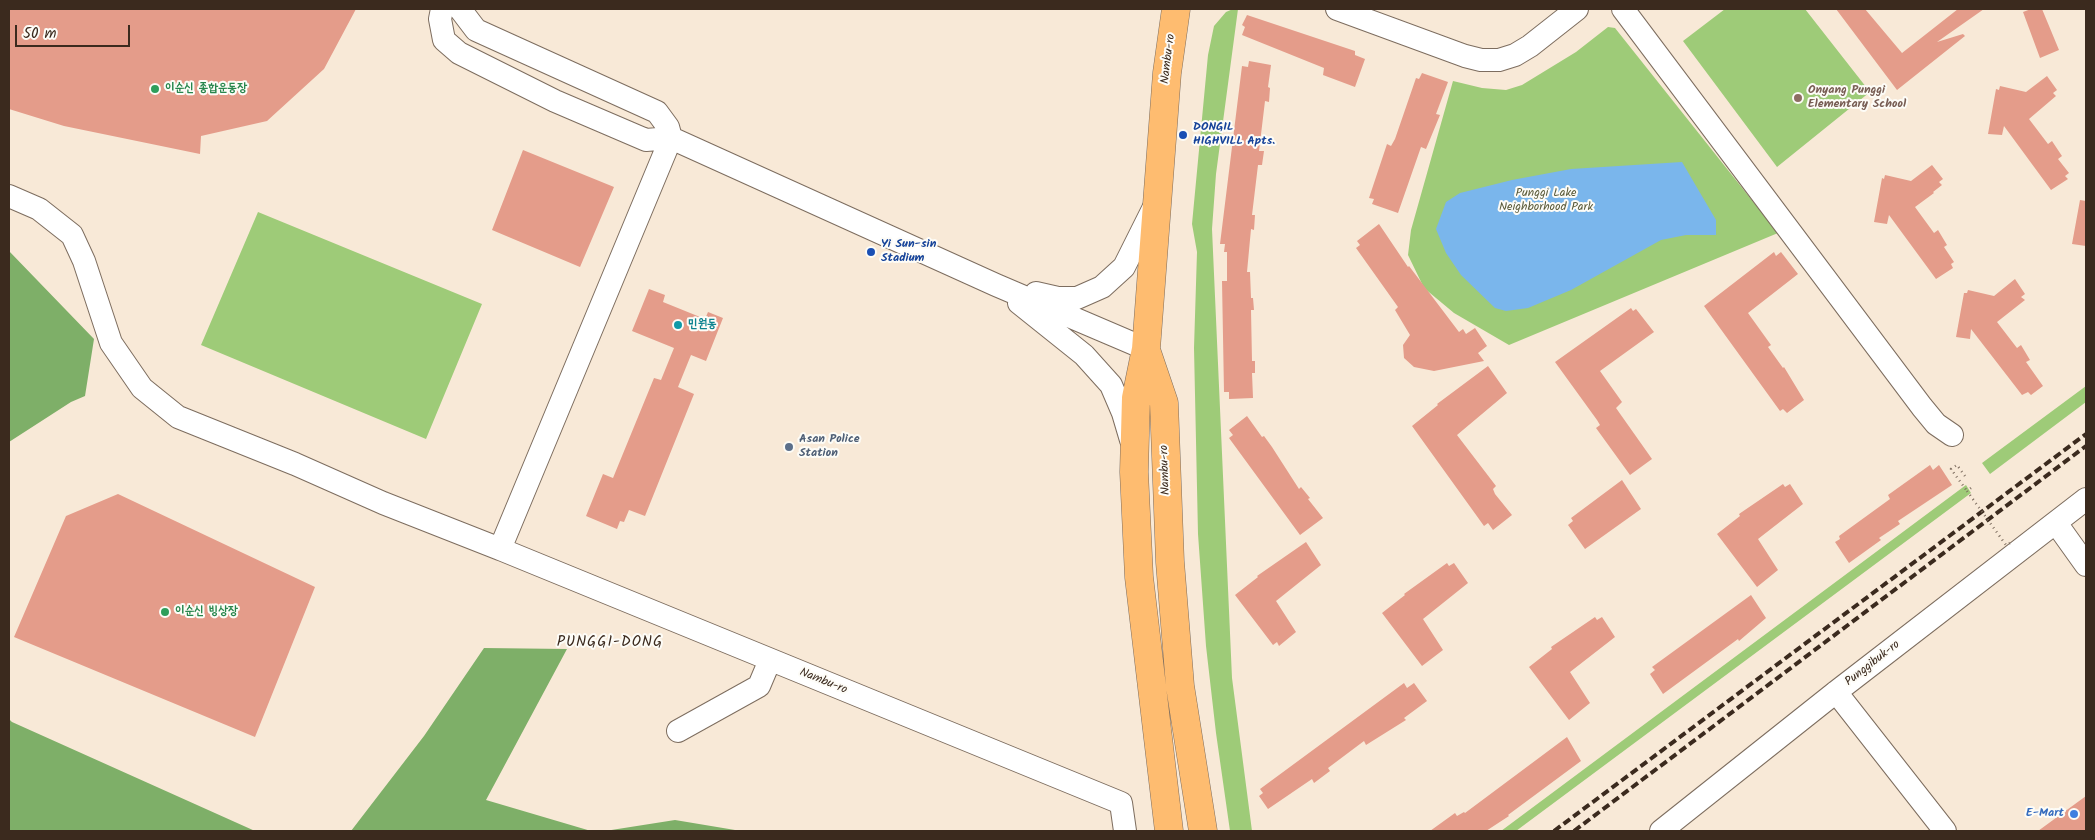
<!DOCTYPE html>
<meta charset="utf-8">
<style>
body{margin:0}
#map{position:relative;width:2095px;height:840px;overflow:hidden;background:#f8e9d7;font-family:Kalam,sans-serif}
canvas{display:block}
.frame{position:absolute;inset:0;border:10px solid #3b2a1e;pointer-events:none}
.scale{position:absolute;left:15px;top:25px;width:115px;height:22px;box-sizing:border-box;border:2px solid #3b2a1e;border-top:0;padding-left:6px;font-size:15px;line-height:18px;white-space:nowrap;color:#3b2a1e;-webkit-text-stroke:4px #fdfcf7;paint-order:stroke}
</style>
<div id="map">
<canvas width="2095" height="840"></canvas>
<div class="frame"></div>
<div class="scale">50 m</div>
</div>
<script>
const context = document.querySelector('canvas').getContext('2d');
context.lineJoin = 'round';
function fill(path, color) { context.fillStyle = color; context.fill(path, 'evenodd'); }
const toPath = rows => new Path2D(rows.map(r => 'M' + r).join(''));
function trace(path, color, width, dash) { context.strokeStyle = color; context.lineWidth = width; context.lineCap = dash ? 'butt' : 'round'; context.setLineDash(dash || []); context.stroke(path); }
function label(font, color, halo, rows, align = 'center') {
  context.font = font + ' Kalam,"Poor Story",sans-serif'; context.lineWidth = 4; context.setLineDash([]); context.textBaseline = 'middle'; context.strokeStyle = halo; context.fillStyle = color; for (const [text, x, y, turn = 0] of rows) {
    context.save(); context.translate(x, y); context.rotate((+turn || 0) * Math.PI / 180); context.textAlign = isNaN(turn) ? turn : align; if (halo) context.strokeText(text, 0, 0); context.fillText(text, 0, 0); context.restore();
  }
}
fill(toPath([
 [1233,9,1238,9,1216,174,1212,229,1232,678,1252,831,1230,831,1216,733,1206,646,1198,534,1194,348,1197,252,1192,224,1208,55,1214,26,1226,12],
 [1725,9,1805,9,1870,92,1777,167,1683,41],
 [1608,27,1615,28,1778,233,1509,345,1454,313,1424,288,1408,255,1411,230,1453,81,1482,88,1506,90,1522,85,1576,52],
 [258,212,482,304,426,439,201,345],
 [2086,386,2086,402,1990,474,1982,463],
 [1966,485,1971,493,1516,831,1501,831]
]), '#9ecb78');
fill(toPath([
 [9,251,94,339,85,396,71,402,9,442],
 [484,648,567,649,486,800,591,831,351,831,424,736],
 [9,719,12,722,255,831,9,831],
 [675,820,741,831,605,831]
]), '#7eaf68');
fill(toPath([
 [1682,162,1716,220,1716,235,1686,235,1661,240,1571,290,1528,308,1506,311,1495,308,1461,275,1446,253,1436,229,1446,202,1460,193,1512,180,1571,169]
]), '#7ab6ec');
fill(toPath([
 [9,9,356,9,324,69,267,121,201,136,200,154,64,126,9,109],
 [1836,9,1865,9,1902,53,1958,9,1984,9,1937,42,1963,34,1965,36,1897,90],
 [2031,9,2042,9,2059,50,2040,58,2023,12],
 [1247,15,1355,51,1355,55,1365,59,1355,87,1323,75,1324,68,1242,35,1245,27,1242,25],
 [1249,61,1271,65,1268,87,1270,88,1269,102,1265,101,1259,151,1264,151,1262,165,1258,165,1252,215,1255,215,1254,230,1251,229,1247,272,1250,272,1251,298,1253,298,1254,310,1251,310,1252,361,1255,361,1255,373,1252,373,1253,398,1229,399,1229,392,1224,392,1222,281,1227,281,1227,252,1224,252,1225,244,1220,244,1242,66,1248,67],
 [1422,73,1448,82,1436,114,1440,115,1426,149,1421,147,1398,213,1372,204,1374,199,1369,198,1387,144,1391,146,1395,139,1416,78,1419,79],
 [2047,76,2057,90,2053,93,2056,96,2029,119,2048,144,2052,141,2062,156,2058,159,2069,173,2065,176,2068,179,2051,190,2004,126,2002,135,1988,134,1996,89,1999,90,2000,86,2026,92],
 [523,150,614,187,580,267,492,230],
 [1932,165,1943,179,1939,182,1942,185,1933,192,1934,193,1915,207,1934,233,1938,230,1947,245,1944,247,1954,262,1951,264,1953,268,1936,279,1889,215,1887,224,1874,222,1882,178,1884,179,1885,175,1911,181],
 [2080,200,2086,201,2086,246,2072,244],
 [1379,224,1408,267,1409,266,1459,332,1463,329,1466,334,1475,328,1487,346,1478,353,1484,361,1434,371,1414,367,1404,358,1403,345,1410,335,1395,310,1398,307,1356,248,1360,245,1357,241],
 [1774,252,1776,256,1781,252,1798,274,1748,313,1771,345,1768,347,1783,368,1784,367,1804,400,1787,413,1783,409,1780,411,1704,306],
 [2015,279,2025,294,2021,297,2025,300,1997,322,2017,348,2021,345,2030,360,2026,362,2043,386,2031,395,2028,392,2022,395,1971,329,1970,339,1956,337,1964,293,1967,293,1968,290,1994,296],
 [649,289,665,295,663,302,705,319,708,312,723,318,706,361,691,355,678,387,694,394,645,516,629,510,624,522,620,521,617,529,586,516,603,474,613,478,654,378,661,380,674,348,632,331],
 [1631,308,1633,311,1636,309,1654,332,1600,371,1622,402,1616,408,1652,459,1630,475,1596,428,1600,425,1597,420,1555,362],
 [1488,366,1507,393,1457,435,1496,486,1493,489,1495,494,1512,515,1493,530,1488,523,1484,526,1412,426,1438,405,1437,404],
 [1247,416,1262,437,1264,436,1272,447,1299,489,1301,487,1310,498,1308,499,1323,518,1300,535,1229,438,1233,435,1229,430],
 [1930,465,1933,470,1939,465,1952,485,1898,521,1900,524,1879,538,1881,540,1849,563,1835,542,1840,539,1839,536,1890,499,1888,495],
 [1622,480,1641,509,1585,549,1568,525,1573,521,1571,518],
 [1783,484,1785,487,1790,484,1803,504,1758,539,1778,570,1757,587,1717,534,1740,516,1739,514],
 [118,494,315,587,255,737,14,637,66,516],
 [1306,542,1321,565,1276,601,1296,632,1279,646,1277,642,1273,645,1235,595,1258,577,1257,576],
 [1447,563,1449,566,1454,563,1468,583,1423,619,1443,650,1422,666,1382,613,1405,595,1404,594],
 [1751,595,1766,618,1739,641,1738,639,1663,694,1650,674,1655,670,1652,667],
 [1595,617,1597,620,1602,617,1615,637,1570,672,1590,703,1569,720,1529,667,1552,649,1551,647],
 [1404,683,1407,688,1414,683,1427,701,1404,718,1406,720,1366,745,1364,741,1328,768,1330,771,1314,783,1312,779,1268,809,1259,796,1263,793,1260,789],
 [1567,737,1581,761,1508,815,1509,816,1486,831,1430,831,1455,813,1457,816,1464,812,1465,813],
 [2086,796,2086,831,2038,831]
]), '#e49c8a');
const minor = toPath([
 [442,9,440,19,444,40,459,53,555,101,646,140,671,138,996,285,1146,349],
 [1337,9,1465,56,1481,60,1499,60,1515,55,1530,46,1577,9],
 [1623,9,1922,407,1936,424,1952,435],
 [9,196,39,209,72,235,84,261,111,343,142,388,178,417,295,464,383,503,500,549,671,138,668,127,657,112,476,30,460,9],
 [1036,293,1058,298,1077,298,1102,287,1124,267,1155,205],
 [1019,303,1084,355,1111,385,1123,413,1131,440],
 [2056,523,2086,565],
 [500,549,1121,803,1125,831],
 [1836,692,1945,831],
 [678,731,759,686,770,660],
 [1661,831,1836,692,2086,499]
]);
const major = toPath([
 [1146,350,1164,403,1170,562,1180,686,1203,831],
 [1169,831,1139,577,1134,472,1136,398,1146,349,1167,73,1176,9]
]);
trace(minor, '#7d6d5f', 24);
trace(major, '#7d6d5f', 29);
trace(toPath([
 [1965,476,1957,465,1951,469,1967,491]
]), '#7d6d5f', 2.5, [1, 4]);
trace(minor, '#fff', 22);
trace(major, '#febc70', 28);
trace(toPath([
 [1554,831,2086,434],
 [1574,831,2086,446]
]), '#3b2a1e', 4, [8, 4]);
trace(toPath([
 [1971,488,1967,491,2006,545,2010,543]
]), '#7d6d5f', 2.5, [1, 4]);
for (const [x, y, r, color] of [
 [155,89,5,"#2e9e5b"],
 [1798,98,5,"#8d6e63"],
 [1183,135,5,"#1a4fb4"],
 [871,252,5,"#1a4fb4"],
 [678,325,5,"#0f9aa8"],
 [789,447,5,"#5c6f8a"],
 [165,612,5,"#2e9e5b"],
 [2074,814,5,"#3f7fe0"]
]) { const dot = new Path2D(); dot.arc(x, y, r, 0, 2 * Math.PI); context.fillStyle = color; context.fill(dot); trace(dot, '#fdfcf7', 2); }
label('12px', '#3b2a1e', '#fdfcf7', [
 ["Nambu-ro",1169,59,-83],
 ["Nambu-ro",1166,470,-92],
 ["Punggibuk-ro",1873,664,-38],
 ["Nambu-ro",823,682,22]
]);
label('bold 12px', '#27864d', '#fdfcf7', [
 ["이순신 종합운동장",165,89],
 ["이순신 빙상장",175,612]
], 'left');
label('bold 12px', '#785e54', '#fdfcf7', [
 ["Onyang Punggi",1808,91],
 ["Elementary School",1808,105]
], 'left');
label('bold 12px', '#164399', '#fdfcf7', [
 ["DONGIL",1193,128],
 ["HIGHVILL Apts.",1193,142],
 ["Yi Sun-sin",881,245],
 ["Stadium",881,259]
], 'left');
label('12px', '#595a39', '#fdfcf7', [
 ["Punggi Lake",1546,194],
 ["Neighborhood Park",1546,208]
]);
label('bold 12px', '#0d838f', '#fdfcf7', [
 ["민원동",688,325]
], 'left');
label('bold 12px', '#4e5e75', '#fdfcf7', [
 ["Asan Police",799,440],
 ["Station",799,454]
], 'left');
label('bold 12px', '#366cbe', '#fdfcf7', [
 ["E-Mart",2064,814]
], 'right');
context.letterSpacing = '1px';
label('15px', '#3b2a1e', '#fdfcf7', [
 ["PUNGGI-DONG",610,643]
]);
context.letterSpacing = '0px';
</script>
